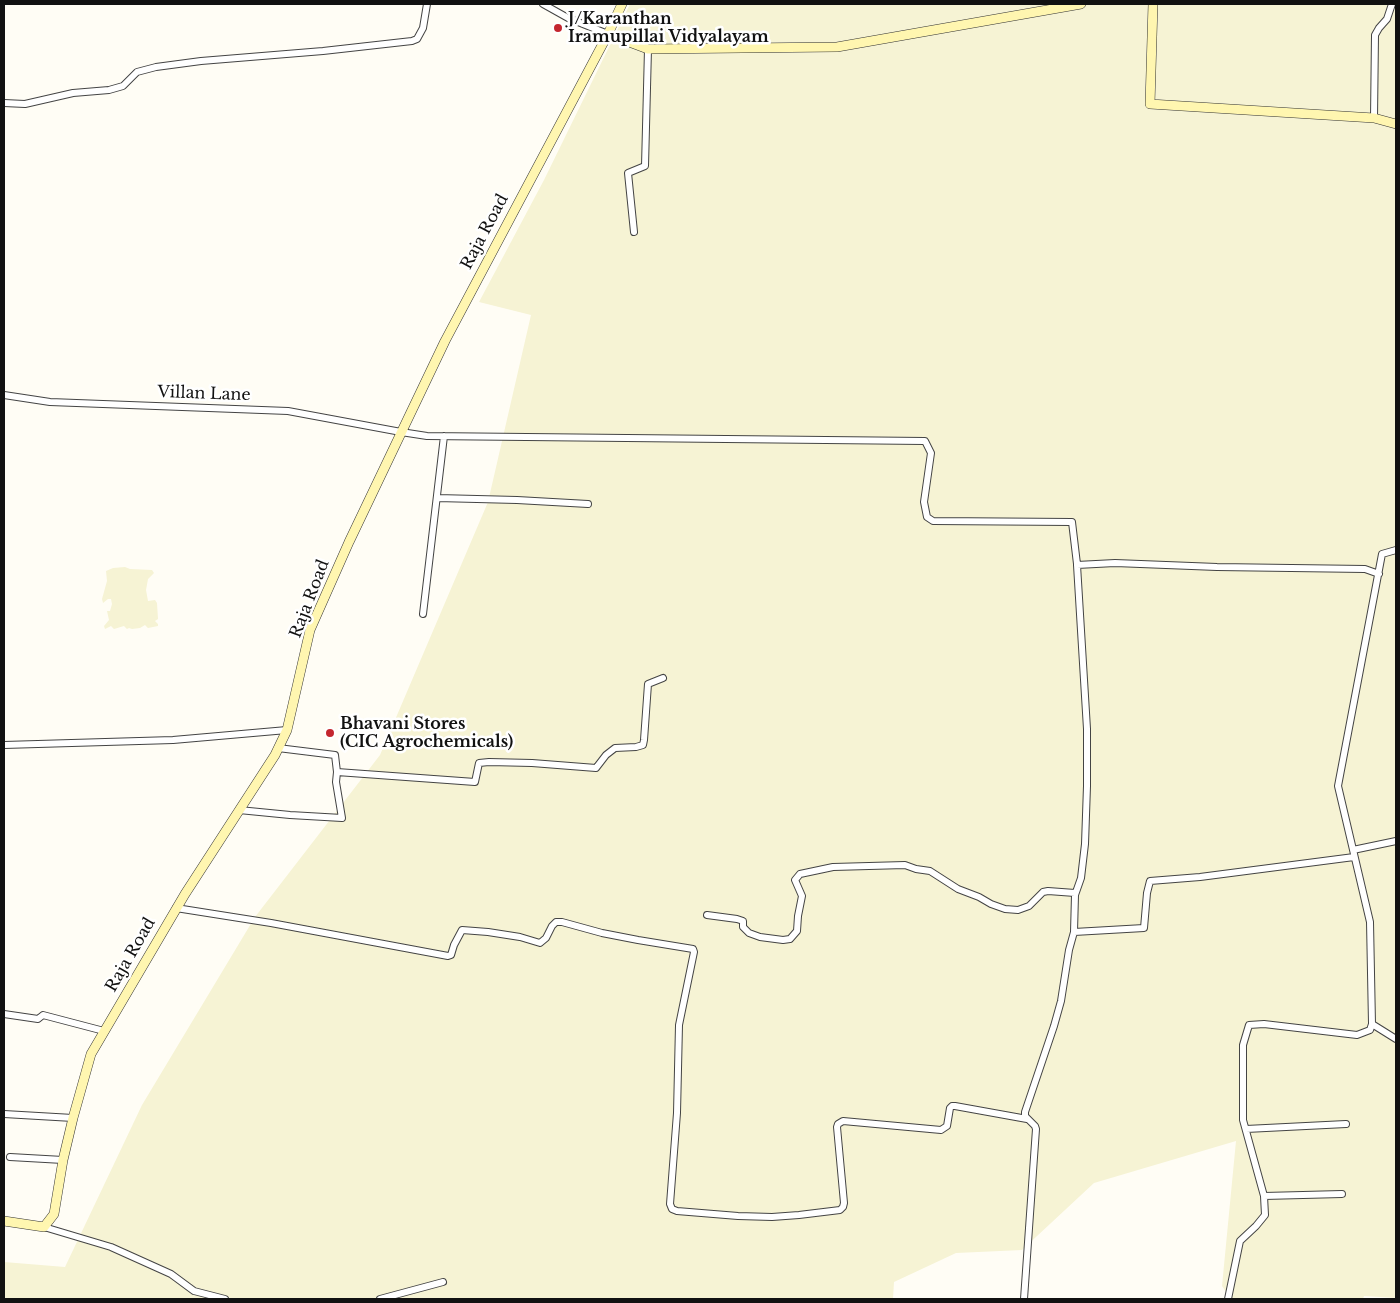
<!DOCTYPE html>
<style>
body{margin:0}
#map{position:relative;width:1400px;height:1303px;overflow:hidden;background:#fffdf5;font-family:"Libre Baskerville",serif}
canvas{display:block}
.frame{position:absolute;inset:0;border:5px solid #111;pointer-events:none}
</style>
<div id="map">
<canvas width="1400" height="1303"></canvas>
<div class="frame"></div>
</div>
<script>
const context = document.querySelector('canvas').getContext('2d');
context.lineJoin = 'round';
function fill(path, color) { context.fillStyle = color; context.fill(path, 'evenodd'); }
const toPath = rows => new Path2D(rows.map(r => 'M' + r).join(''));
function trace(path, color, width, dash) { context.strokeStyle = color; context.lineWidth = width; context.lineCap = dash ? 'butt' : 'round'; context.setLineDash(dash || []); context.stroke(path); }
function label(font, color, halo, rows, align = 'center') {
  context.font = font + ' "Libre Baskerville",serif'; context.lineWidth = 5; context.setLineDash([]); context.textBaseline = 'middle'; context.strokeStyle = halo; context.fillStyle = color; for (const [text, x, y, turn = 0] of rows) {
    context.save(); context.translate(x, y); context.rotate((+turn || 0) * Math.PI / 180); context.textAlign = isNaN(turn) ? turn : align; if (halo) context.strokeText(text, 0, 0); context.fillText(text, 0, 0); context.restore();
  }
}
fill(toPath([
 [630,4,1396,4,1396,1298,1364,1296,1363,1299,1231,1299,1222,1286,1236,1141,1094,1183,1022,1250,956,1253,894,1282,893,1299,4,1299,4,1262,65,1267,142,1105,255,917,380,755,488,502,531,315,479,302,544,180],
 [125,567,130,569,152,570,154,573,148,579,146,590,148,601,155,600,157,603,158,619,155,621,158,624,158,626,148,628,145,625,140,628,132,629,129,628,127,629,124,626,114,629,111,626,105,629,104,626,109,620,107,611,110,611,112,604,111,599,108,599,103,603,102,599,107,581,106,571,113,568]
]), '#f6f3d4');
const street = toPath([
 [543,4,568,18,608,34],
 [4,103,25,104,73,93,109,90,123,86,137,72,156,67,201,61,323,51,412,41,417,39,423,28,427,4],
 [1374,118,1375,35,1379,28,1387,19,1392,4],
 [634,232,628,173,645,166,648,49],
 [4,395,50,402,288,411,401,432,427,436,925,441,931,453,924,502,927,517,933,521,1072,522,1077,564],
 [437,498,517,500,588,504],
 [423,614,444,436],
 [4,745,173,740,287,730],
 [278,748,335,755,337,772],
 [239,810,290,815,342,818,336,782,337,772,475,782,479,763,489,762,532,763,596,768,606,755,615,748,636,747,643,745,644,740,648,684,663,678],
 [1353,850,1396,841],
 [176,908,271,923,448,956,451,955,454,945,462,930,488,932,520,937,540,943,546,938,552,926,556,922,562,922,602,933,638,940,693,949,694,952,679,1025,677,1113,670,1204,672,1209,677,1211,738,1216,772,1217,799,1215,840,1210,843,1207,844,1203,837,1127,838,1124,843,1121,941,1130,947,1126,950,1108,952,1106,955,1106,1027,1119],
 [707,915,737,919,743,921,743,927,749,933,760,937,783,940,790,939,797,931,798,916,802,896,795,880,800,874,833,867,905,865,916,869,930,871,958,889,979,897,991,904,1005,909,1018,910,1029,906,1043,892,1048,891,1075,893],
 [1074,932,1144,928,1147,893,1150,881,1200,877,1354,857],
 [4,1014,38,1019,43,1015,104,1031],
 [1372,1024,1396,1039],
 [4,1114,73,1118],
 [1246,1129,1346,1124],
 [10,1157,63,1160],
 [1264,1196,1342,1194],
 [44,1227,111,1247,171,1274,194,1291,225,1299],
 [380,1299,443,1282],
 [1024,1299,1036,1129,1035,1126,1025,1116,1025,1112,1054,1026,1061,1001,1069,950,1074,932,1075,895,1081,878,1085,844,1087,786,1087,729,1077,565,1115,563,1217,567,1365,569,1379,574],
 [1228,1299,1240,1241,1256,1226,1265,1215,1264,1196,1243,1120,1243,1045,1249,1025,1264,1024,1357,1035,1370,1030,1372,1024,1370,922,1338,786,1382,554,1396,550]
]);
const secondary = toPath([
 [1153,4,1150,104,1374,118,1396,124],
 [608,34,648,49,837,47,1081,4],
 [4,1221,44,1227,54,1214,63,1160,73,1118,91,1054,185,894,275,755,287,730,310,630,349,542,445,341,608,34,622,4]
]);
trace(street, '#444', 8);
trace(secondary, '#333', 10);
trace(street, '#fff', 6);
trace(secondary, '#fff6b0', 9);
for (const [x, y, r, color] of [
 [558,28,5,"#c4262e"],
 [330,733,5,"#c4262e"]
]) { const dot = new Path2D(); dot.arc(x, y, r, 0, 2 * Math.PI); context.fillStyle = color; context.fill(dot); trace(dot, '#fff', 2); }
label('bold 16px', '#111', '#fff', [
 ["J/Karanthan",568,19],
 ["Iramupillai Vidyalayam",568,37],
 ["Bhavani Stores",340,724],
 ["(CIC Agrochemicals)",340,742]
], 'left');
label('16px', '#111', '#fff', [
 ["Raja Road",485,232,-62],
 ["Villan Lane",204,394,2],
 ["Raja Road",310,599,-69],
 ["Raja Road",131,955,-60]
]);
</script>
